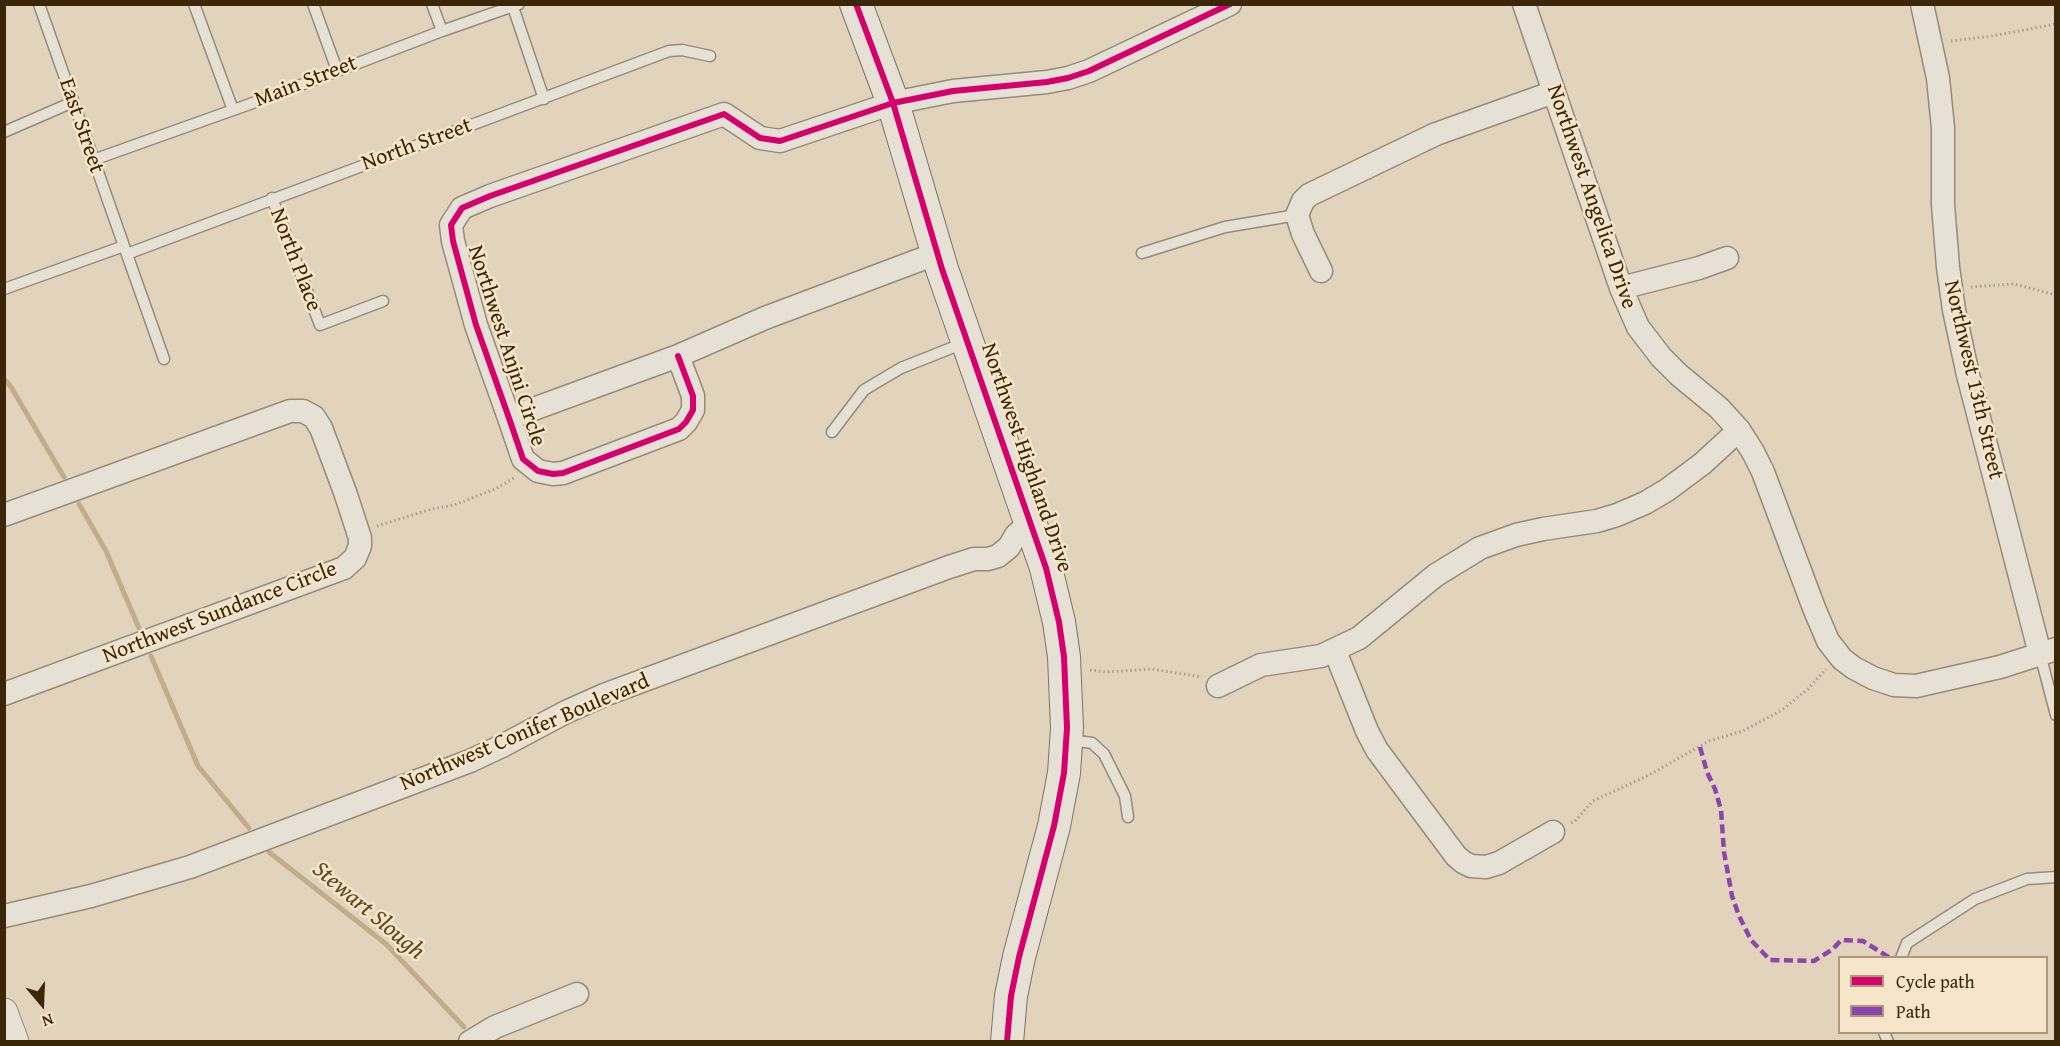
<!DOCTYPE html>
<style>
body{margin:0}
#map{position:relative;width:2060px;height:1046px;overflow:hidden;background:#e2d4bc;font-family:"Gentium Book Plus",serif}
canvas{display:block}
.frame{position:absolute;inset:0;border:6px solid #3b2708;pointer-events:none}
.legend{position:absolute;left:1838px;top:956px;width:210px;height:78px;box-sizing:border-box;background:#f7e5c9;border:2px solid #ac997c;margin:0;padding:8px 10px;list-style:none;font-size:18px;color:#3b2708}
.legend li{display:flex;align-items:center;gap:12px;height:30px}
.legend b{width:30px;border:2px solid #ac997c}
.north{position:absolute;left:12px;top:974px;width:60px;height:60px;-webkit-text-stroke:4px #f7e5c9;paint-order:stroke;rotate:161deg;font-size:16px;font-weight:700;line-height:24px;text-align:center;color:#3b2708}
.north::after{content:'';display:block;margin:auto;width:21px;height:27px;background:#3b2708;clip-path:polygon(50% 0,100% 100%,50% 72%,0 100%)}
</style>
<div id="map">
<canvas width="2060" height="1046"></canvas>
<div class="frame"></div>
<ul class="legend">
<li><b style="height:8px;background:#d6006c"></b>Cycle path</li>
<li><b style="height:8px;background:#8e44ad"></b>Path</li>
</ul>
<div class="north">N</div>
</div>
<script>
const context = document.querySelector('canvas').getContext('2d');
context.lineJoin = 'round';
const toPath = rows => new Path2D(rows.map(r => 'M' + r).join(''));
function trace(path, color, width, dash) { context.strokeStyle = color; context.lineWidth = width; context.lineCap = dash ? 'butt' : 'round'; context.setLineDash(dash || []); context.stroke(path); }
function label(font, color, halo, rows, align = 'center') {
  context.font = font + ' "Gentium Book Plus",serif'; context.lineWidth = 5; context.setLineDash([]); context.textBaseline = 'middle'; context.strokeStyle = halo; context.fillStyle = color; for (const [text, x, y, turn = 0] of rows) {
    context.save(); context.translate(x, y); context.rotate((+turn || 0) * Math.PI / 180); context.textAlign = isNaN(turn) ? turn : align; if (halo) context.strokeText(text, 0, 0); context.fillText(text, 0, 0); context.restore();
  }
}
trace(toPath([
 [4,379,11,387,64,477],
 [79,504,106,551,139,628],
 [151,656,198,766,249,828],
 [269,852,386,944,464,1027]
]), '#c2ac8a', 5);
const service = toPath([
 [39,4,124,246],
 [194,4,233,110],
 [313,4,337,70],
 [432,4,442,31],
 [513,7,544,99],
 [4,132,73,102],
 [93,160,264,99,442,31,519,4],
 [272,198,320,325,383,301],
 [1142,253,1225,227,1297,215],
 [127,254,669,51,682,50,710,56],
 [4,289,124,246,164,359],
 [832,432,864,390,901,368,964,343],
 [2040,654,2056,715],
 [1070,740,1092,743,1104,754,1125,796,1128,817],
 [1901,958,1907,943,1975,899,2027,879,2056,877],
 [1884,1032,1888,1042]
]);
const minor = toPath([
 [1524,4,1621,288,1638,327,1661,357,1679,375,1719,408,1739,430,1753,452,1763,472,1814,608,1828,641,1842,659,1854,668,1873,678,1894,685,1916,686,2000,667,2056,649],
 [1922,4,1938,78,1943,128,1943,205,1948,267,1954,310,1968,375,2040,654],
 [1321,271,1303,234,1297,215,1303,201,1309,195,1436,134,1554,92],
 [1621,288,1699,268,1727,258],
 [678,356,693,396,693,410,686,422,679,429,563,473,553,474,538,471,523,459,509,418,476,325,453,241,451,225,462,208,490,196,724,114,760,138,780,141,893,103,953,91,1047,82,1068,78,1089,71,1230,4],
 [509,418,678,356,765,318,938,253],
 [4,515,290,411,303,411,314,417,321,428,345,492,360,538,360,546,355,558,344,568,4,694],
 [1335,651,1367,731,1377,750,1456,856,1463,862,1471,866,1486,867,1499,863,1553,832],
 [1218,686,1261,665,1321,656,1359,638,1436,575,1480,548,1516,535,1543,529,1597,521,1617,515,1645,503,1667,490,1702,464,1739,430],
 [4,916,91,896,190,867,470,761,502,746,566,712,604,695,949,567,974,559,988,559,998,556,1009,547,1016,535,1030,523],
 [470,1042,495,1027,577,994]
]);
const tertiary = toPath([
 [4,1012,15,1042]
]);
const secondary = toPath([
 [856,4,893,103,942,269,1046,568,1059,622,1064,657,1067,728,1064,773,1054,826,1019,957,1011,996,1007,1042]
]);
trace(service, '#968b79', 13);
trace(minor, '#968b79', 25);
trace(tertiary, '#968b79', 29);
trace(secondary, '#7d7362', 34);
trace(toPath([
 [1951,41,1992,36,2056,24],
 [1971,287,2014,284,2056,295],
 [377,526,432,509,454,505,495,489,514,478],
 [1090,670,1106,672,1152,669,1202,677],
 [1571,823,1575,821,1593,801,1649,775,1709,741,1743,731,1782,710,1808,689,1826,669]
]), '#a69f93', 3, [1.5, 3]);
trace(service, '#e7e0d4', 10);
trace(minor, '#e7e0d4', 22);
trace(tertiary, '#e7e0d4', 27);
trace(secondary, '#e7e0d4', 32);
trace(toPath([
 [1700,747,1707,772,1715,789,1721,810,1724,852,1732,896,1739,916,1751,940,1770,960,1814,961,1833,949,1841,940,1863,941,1890,958]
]), '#8e44ad', 4.5, [9, 4.5]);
trace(toPath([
 [856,4,893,103,942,269,1046,568,1059,622,1064,657,1067,728,1064,773,1054,826,1019,957,1011,996,1007,1042],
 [678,356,693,396,693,410,686,422,679,429,563,473,553,474,538,471,523,459,509,418,476,325,453,241,451,225,462,208,490,196,724,114,760,138,780,141,893,103,953,91,1047,82,1068,78,1089,71,1230,4]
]), '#d6006c', 6);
label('22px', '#3b2708', '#f7e5c9', [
 ["Main Street",306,82,-21],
 ["East Street",81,126,71],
 ["North Street",417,145,-20],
 ["Northwest Angelica Drive",1591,197,71],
 ["North Place",295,260,69],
 ["Northwest Anjni Circle",506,346,72],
 ["Northwest 13th Street",1973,380,77],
 ["Northwest Highland Drive",1026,458,71],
 ["Northwest Sundance Circle",220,613,-21],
 ["Northwest Conifer Boulevard",525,733,-23]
]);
label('italic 24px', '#5f4a28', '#f7e5c9', [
 ["Stewart Slough",368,911,40]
]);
</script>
